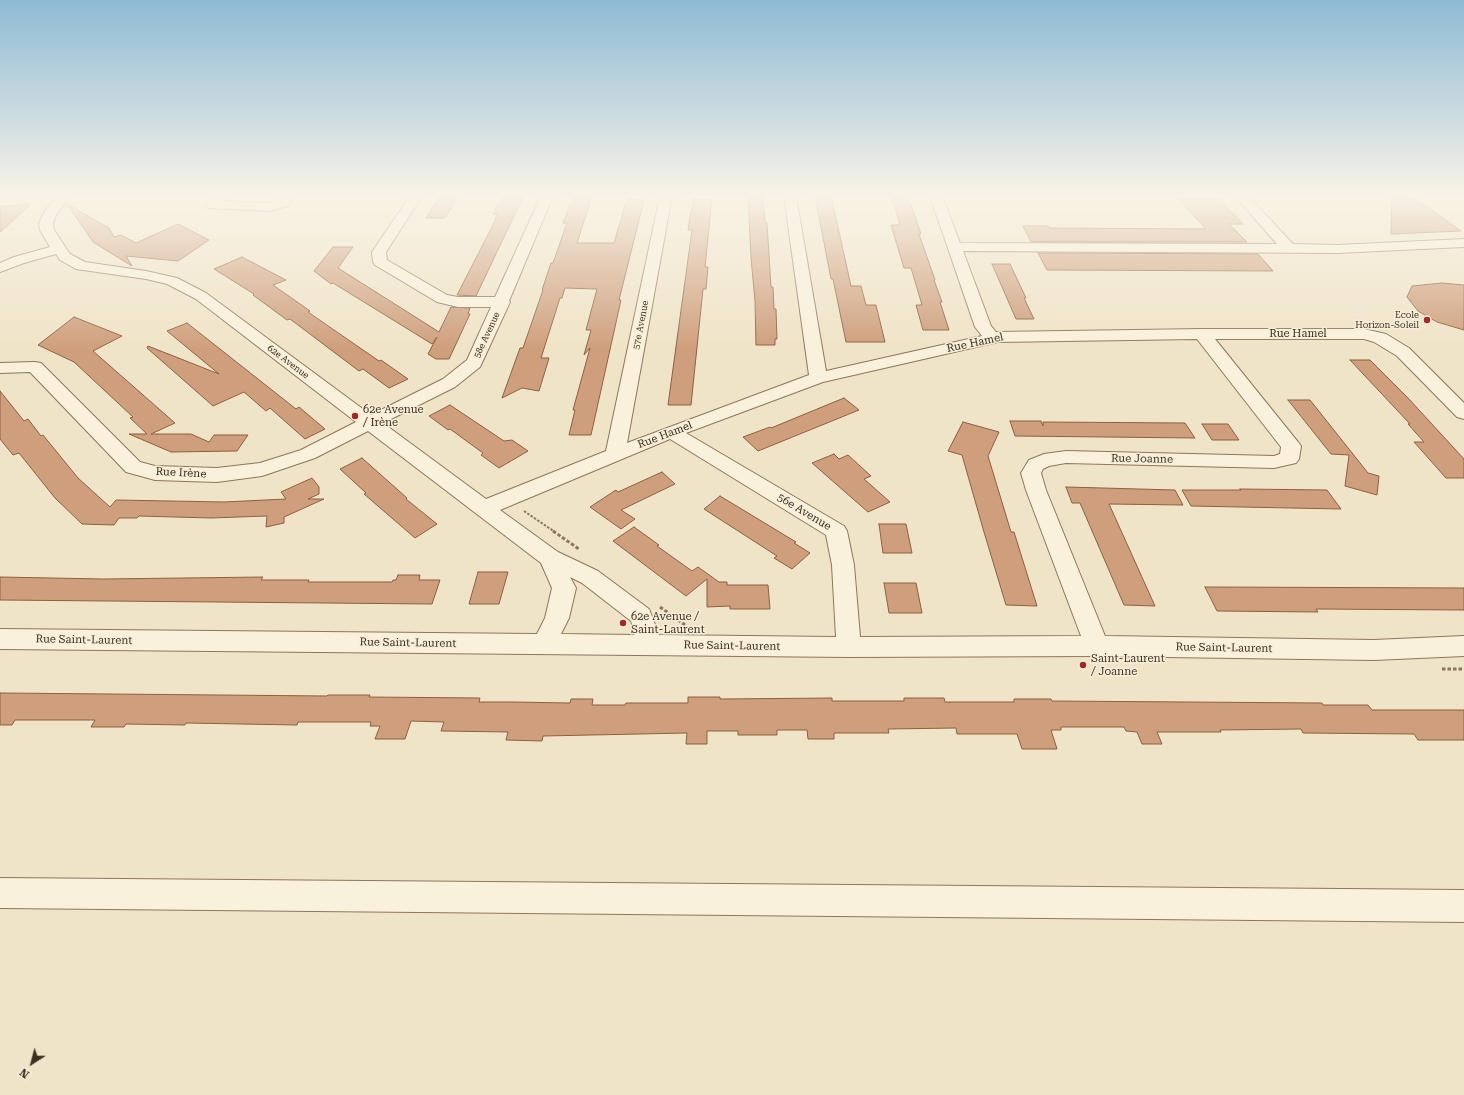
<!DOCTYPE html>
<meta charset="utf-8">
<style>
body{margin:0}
#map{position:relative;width:1464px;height:1095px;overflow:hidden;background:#f0e4c8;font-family:"Roboto Serif",serif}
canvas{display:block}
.north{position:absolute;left:12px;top:1043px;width:40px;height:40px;-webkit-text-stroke:3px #f7eed8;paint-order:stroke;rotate:216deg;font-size:11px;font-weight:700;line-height:16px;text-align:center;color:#3d2e20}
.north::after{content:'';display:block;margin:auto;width:14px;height:18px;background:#3d2e20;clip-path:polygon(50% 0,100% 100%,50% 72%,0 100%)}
</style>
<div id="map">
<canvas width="1464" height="1095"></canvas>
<div class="north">N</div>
</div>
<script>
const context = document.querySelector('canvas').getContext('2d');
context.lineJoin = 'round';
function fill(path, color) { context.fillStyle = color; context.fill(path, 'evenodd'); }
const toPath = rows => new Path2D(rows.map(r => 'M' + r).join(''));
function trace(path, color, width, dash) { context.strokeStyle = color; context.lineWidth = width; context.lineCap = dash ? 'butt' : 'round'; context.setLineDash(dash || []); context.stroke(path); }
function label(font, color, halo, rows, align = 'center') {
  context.font = font + ' "Roboto Serif",serif'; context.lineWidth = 3; context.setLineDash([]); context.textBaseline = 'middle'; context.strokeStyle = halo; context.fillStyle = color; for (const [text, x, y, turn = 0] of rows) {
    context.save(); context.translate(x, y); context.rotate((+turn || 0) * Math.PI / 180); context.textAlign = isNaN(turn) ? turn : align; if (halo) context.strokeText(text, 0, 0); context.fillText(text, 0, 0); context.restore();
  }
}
const building = toPath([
 [440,196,458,196,445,218,426,218,440,196],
 [503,196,523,197,476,296,457,295,494,223,497,214,493,214,503,196],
 [574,196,592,196,577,243,614,243,627,199,644,200,619,300,621,300,591,435,569,435,575,410,573,410,590,348,584,355,591,330,586,330,597,289,565,288,562,298,560,298,541,358,549,358,539,391,522,388,502,398,520,348,523,348,543,290,542,290,551,263,553,263,567,223,563,223,574,196],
 [748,196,763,196,765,221,767,223,771,287,773,287,774,309,776,309,777,339,775,339,775,345,756,345,755,301,751,258,748,196],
 [815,196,831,196,851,286,861,286,866,305,876,305,885,342,846,342,833,279,831,279,815,196],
 [892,196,908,196,921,234,919,234,935,280,934,280,942,302,940,302,949,330,923,330,916,305,922,305,911,268,904,268,891,225,900,225,892,196],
 [1392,197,1413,197,1461,231,1391,234,1392,197],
 [1178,198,1219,199,1243,224,1229,224,1247,242,1031,242,1023,226,1048,226,1049,228,1206,229,1178,198],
 [693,199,712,199,705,267,708,267,706,289,703,289,691,405,668,405,692,230,688,230,693,199],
 [67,204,109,228,114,237,121,235,136,243,178,224,209,240,178,261,126,256,132,266,93,242,67,204],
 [30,205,0,232,0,207,30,205],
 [333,247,353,247,338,268,439,332,451,307,470,308,468,314,470,314,449,359,436,359,428,354,437,337,432,344,333,283,331,284,314,271,333,247],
 [1038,253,1258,254,1273,271,1047,270,1038,253],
 [242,257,286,280,273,285,310,311,308,312,363,350,379,361,381,360,408,379,389,388,363,369,359,371,290,319,287,320,253,295,254,294,214,269,242,257],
 [992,264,1010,264,1026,298,1024,298,1034,319,1016,319,992,264],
 [1442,283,1464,285,1464,330,1437,322,1418,311,1407,297,1412,286,1442,283],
 [74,317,122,336,93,351,175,423,151,434,191,434,209,442,214,435,248,435,237,451,171,452,129,434,147,434,130,418,133,417,74,362,38,345,74,317],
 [187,323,296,409,299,407,325,429,305,439,270,408,266,411,244,392,213,406,147,348,148,346,219,374,167,331,187,323],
 [1350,360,1370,360,1408,398,1464,459,1464,478,1446,478,1414,442,1424,442,1408,424,1410,424,1350,360],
 [0,391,24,421,28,419,41,436,43,435,78,478,110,507,116,500,224,502,286,499,281,492,312,478,319,487,319,494,308,499,324,499,284,517,284,523,266,527,267,516,211,518,139,516,137,518,119,518,114,525,82,524,55,498,19,453,13,455,0,439,0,391],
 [844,398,859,410,758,451,743,437,770,427,771,428,844,398],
 [1288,400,1310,400,1368,473,1379,476,1377,495,1345,486,1349,455,1331,454,1288,400],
 [450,405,504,441,512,440,528,451,499,468,481,455,483,453,450,429,448,430,429,416,450,405],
 [1010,421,1041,421,1043,426,1043,422,1185,423,1195,438,1015,436,1010,421],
 [963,422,999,432,988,456,1011,532,1014,532,1037,606,1006,605,984,532,962,455,948,451,963,422],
 [1202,424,1228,424,1239,440,1212,440,1202,424],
 [834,454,839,459,848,455,871,476,864,479,890,502,868,512,812,463,834,454],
 [362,458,407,498,406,499,437,524,415,538,364,494,366,493,340,469,362,458],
 [662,472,675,484,621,510,635,519,621,529,590,507,616,490,618,492,662,472],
 [1066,487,1175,490,1183,505,1109,504,1155,606,1124,605,1080,503,1072,503,1066,487],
 [1240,489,1327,490,1341,509,1191,506,1182,490,1241,490,1240,489],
 [720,496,796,542,794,543,810,553,792,569,774,558,777,556,704,509,720,496],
 [879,524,906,524,912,553,883,553,879,524],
 [634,527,659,545,657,546,692,571,698,567,719,582,727,582,727,585,768,585,770,609,730,609,730,606,707,607,707,579,686,596,613,541,634,527],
 [478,572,508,572,499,604,469,604,478,572],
 [398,575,420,575,419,580,440,580,432,604,0,600,0,577,103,579,263,577,261,580,309,580,308,582,392,582,393,580,396,580,398,575],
 [884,583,916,583,922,613,889,613,884,583],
 [1205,587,1464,588,1464,610,1316,609,1318,612,1217,611,1205,587],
 [0,693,327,696,328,695,370,695,369,697,480,698,479,702,514,702,570,703,571,699,593,699,592,705,625,705,626,703,688,703,688,697,720,697,720,699,832,698,832,701,904,701,904,698,944,698,945,702,1014,702,1014,699,1051,699,1052,701,1322,703,1323,705,1368,705,1372,710,1464,710,1464,740,1418,740,1414,734,1303,733,1301,729,1220,730,1221,732,1157,732,1162,744,1142,744,1137,732,1126,731,1124,727,1061,727,1061,730,1051,730,1057,749,1022,749,1017,734,957,734,956,728,888,729,889,733,834,733,834,739,808,739,807,730,777,730,777,735,738,735,738,731,707,731,707,744,686,744,687,733,543,736,542,741,506,740,508,732,441,731,444,722,411,721,405,739,375,739,380,726,370,726,371,722,298,722,297,725,186,723,185,725,126,724,124,727,91,727,95,720,15,720,12,725,0,725,0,693]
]);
fill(building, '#cf9f7d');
trace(building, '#8d5f41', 1);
const minor = toPath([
 [18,196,39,196,40,198,39,201,34,202,0,206,0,198,18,196],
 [59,196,72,196,57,213,53,223,54,230,70,254,85,262,146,271,177,278,206,293,371,415,443,379,467,360,491,307,458,307,437,302,375,265,373,262,372,252,410,196,422,196,386,252,387,260,447,295,458,297,495,297,541,196,553,196,509,301,510,302,480,367,455,387,383,423,486,499,606,451,660,196,672,196,627,443,809,375,784,196,796,196,826,371,982,336,975,327,930,196,942,196,960,243,1277,244,1235,196,1248,196,1293,244,1337,245,1464,239,1464,247,1337,253,963,251,991,326,996,332,1202,329,1364,329,1386,334,1409,348,1464,403,1464,419,1457,417,1397,356,1374,342,1364,339,1215,339,1298,442,1301,446,1299,459,1296,463,1274,468,1066,463,1049,466,1043,469,1041,473,1046,490,1105,636,1374,640,1464,636,1464,656,1374,660,1097,656,849,657,0,649,0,629,537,634,545,618,552,588,541,563,368,431,315,458,262,476,217,482,155,480,126,472,30,372,0,373,0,363,35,362,41,363,140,462,155,466,217,468,260,463,301,450,356,422,196,299,167,284,146,279,76,269,60,260,56,254,24,263,0,272,0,263,14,257,50,247,40,230,39,223,46,209,59,196],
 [1197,339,1281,447,1280,454,1274,456,1066,451,1044,454,1029,460,1021,473,1026,490,1081,636,860,637,854,565,847,531,844,526,686,433,823,382,998,342,1197,339],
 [670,439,826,535,832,565,836,637,659,635,649,609,598,571,558,552,500,510,670,439],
 [570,577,582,583,631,621,635,635,561,634,569,618,576,588,570,577],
 [213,196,229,196,223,201,268,203,278,200,283,196,296,196,288,206,269,211,208,208,206,205,208,201,213,196],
 [0,878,1464,890,1464,922,0,908,0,878]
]);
trace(minor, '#8d765c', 2);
trace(toPath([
 [524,511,555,532]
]), '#8d765c', 2, [2.5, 1.5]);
trace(toPath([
 [553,531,579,549],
 [660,607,685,625],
 [1442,669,1464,669]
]), '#8d765c', 3, [3.5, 2]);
fill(minor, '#faf1dc');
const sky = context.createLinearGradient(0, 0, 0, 349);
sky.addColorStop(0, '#8fbad6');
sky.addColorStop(0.56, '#f8f3e6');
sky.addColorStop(1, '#f8f3e600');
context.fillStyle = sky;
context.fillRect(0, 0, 1464, 349);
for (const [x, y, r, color] of [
 [1427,320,4,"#9e2a2b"],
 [355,416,4,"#9e2a2b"],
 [623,623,4,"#9e2a2b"],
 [1083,665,4,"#9e2a2b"]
]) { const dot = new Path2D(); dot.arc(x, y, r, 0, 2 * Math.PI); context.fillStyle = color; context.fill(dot); trace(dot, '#f7eed8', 1.5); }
label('9px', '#3d2e20', '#f7eed8', [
 ["Ecole",1419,315],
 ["Horizon-Soleil",1419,325]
], 'right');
label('9px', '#3d2e20', '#f7eed8', [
 ["57e Avenue",641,325,-79],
 ["58e Avenue",487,335,-65],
 ["62e Avenue",288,362,37]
]);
label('11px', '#3d2e20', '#f7eed8', [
 ["Rue Hamel",1298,334],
 ["Rue Hamel",975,343,-12],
 ["Rue Hamel",665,435,-21],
 ["Rue Joanne",1142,459,1],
 ["Rue Irène",181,473,3],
 ["56e Avenue",804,512,31],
 ["Rue Saint-Laurent",84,640,1],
 ["Rue Saint-Laurent",408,643,1],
 ["Rue Saint-Laurent",732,646,1],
 ["Rue Saint-Laurent",1224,648,1]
]);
label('11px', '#3d2e20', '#f7eed8', [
 ["62e Avenue",363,410],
 ["/ Irène",363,423],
 ["62e Avenue /",631,617],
 ["Saint-Laurent",631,630],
 ["Saint-Laurent",1091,659],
 ["/ Joanne",1091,672]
], 'left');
</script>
